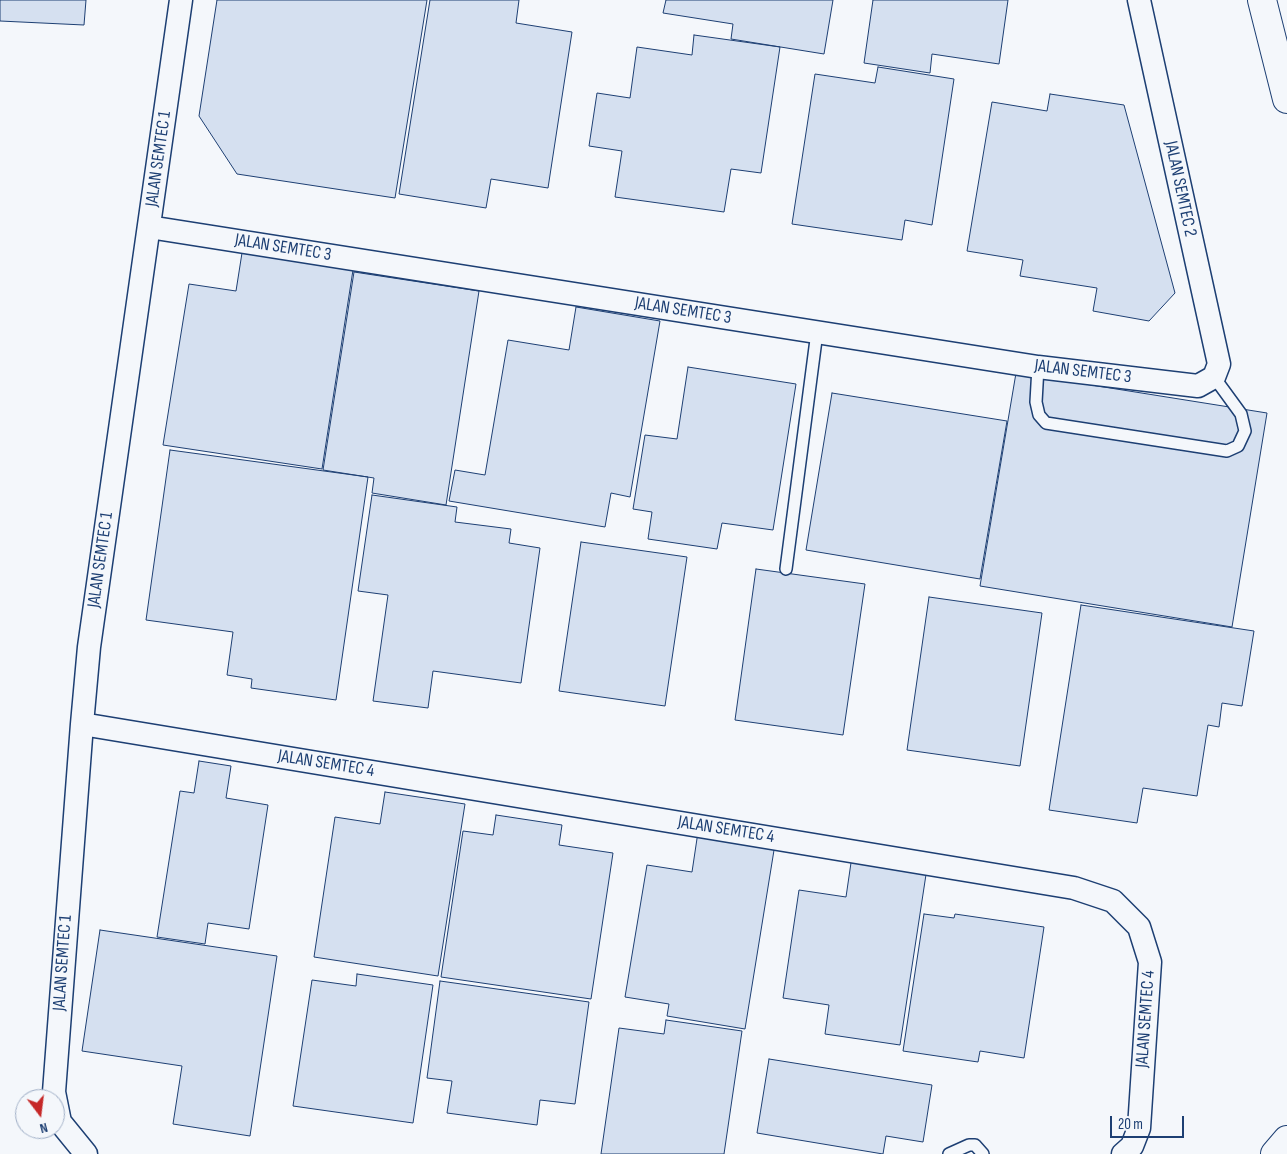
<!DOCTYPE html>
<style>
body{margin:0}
#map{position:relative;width:1287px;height:1154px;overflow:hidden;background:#f4f7fb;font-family:"Sofia Sans Condensed",sans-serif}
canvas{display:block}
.north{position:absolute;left:15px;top:1089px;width:50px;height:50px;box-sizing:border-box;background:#f4f7fb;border:1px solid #9eadc5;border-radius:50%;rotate:165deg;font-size:14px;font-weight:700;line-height:20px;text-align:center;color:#1d3f73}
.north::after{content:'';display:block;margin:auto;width:18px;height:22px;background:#c62828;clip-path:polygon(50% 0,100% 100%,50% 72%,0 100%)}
.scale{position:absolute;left:1110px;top:1116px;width:74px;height:22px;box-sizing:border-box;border:2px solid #1d3f73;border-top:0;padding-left:6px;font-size:15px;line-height:18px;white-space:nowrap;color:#1d3f73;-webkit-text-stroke:4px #f4f7fb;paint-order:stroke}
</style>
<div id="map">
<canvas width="1287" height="1154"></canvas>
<div class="north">N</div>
<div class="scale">20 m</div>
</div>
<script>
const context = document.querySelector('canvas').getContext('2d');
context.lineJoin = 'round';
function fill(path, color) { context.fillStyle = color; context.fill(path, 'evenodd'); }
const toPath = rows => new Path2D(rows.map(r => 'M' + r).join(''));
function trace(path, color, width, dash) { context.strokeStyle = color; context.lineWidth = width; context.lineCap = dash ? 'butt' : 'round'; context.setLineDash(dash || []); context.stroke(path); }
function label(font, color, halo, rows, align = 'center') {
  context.font = font + ' "Sofia Sans Condensed",sans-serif'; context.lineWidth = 4; context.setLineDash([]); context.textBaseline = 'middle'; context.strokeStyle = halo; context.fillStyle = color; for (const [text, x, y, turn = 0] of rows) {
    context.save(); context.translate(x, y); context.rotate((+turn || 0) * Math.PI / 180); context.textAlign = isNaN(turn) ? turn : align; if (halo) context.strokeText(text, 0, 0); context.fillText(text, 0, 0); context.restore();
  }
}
const building = toPath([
 [0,0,86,0,84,25,0,21,0,0],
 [217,0,427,0,395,198,237,174,199,116,217,0],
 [430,0,519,0,516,23,572,32,548,188,491,179,486,208,399,194,430,0],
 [666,0,833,0,824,54,731,39,733,24,663,13,666,0],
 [873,0,1008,0,999,64,932,54,930,73,864,63,873,0],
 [694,35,780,47,761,173,731,169,724,212,615,197,622,151,589,146,597,93,630,98,637,47,692,55,694,35],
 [878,67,954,79,932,225,905,220,902,240,792,224,815,74,875,83,878,67],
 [1050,94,1124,105,1175,293,1149,321,1093,311,1097,288,1020,276,1023,260,967,251,992,102,1047,111,1050,94],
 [242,253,353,270,322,469,163,445,189,284,236,291,242,253],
 [354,272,479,291,446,505,372,493,374,478,323,470,354,272],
 [576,307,660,321,630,497,611,493,605,527,449,501,455,470,485,475,508,340,569,350,576,307],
 [688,367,796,384,773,530,722,523,717,549,648,539,652,512,633,509,645,435,677,439,688,367],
 [1016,373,1267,413,1232,627,980,586,1016,373],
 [832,393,1007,421,980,579,806,550,832,393],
 [170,450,368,477,336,700,251,688,252,679,227,675,233,632,146,620,170,450],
 [372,495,457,507,455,522,511,529,509,543,540,548,521,683,433,671,428,708,373,701,388,595,358,591,372,495],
 [581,542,687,557,665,706,559,691,581,542],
 [756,569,865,584,843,735,735,720,756,569],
 [929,597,1042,613,1020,766,907,750,929,597],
 [1081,605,1254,631,1242,706,1222,703,1219,727,1208,725,1197,796,1143,788,1137,823,1049,810,1081,605],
 [199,761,231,766,226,798,268,805,249,929,208,923,205,944,157,937,180,791,194,793,199,761],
 [385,792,465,804,438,976,314,957,335,817,380,824,385,792],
 [496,815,562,825,559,845,613,853,591,999,441,977,463,831,493,835,496,815],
 [698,832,775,844,745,1029,667,1016,669,1004,625,997,647,865,692,872,698,832],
 [852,856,927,868,900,1045,825,1034,829,1005,783,998,799,890,846,897,852,856],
 [924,914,954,918,955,914,1044,927,1024,1058,980,1051,978,1062,903,1051,924,914],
 [100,930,277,956,250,1136,173,1124,182,1066,82,1051,100,930],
 [357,974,433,985,413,1123,293,1106,312,980,356,986,357,974],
 [440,981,589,1002,575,1104,540,1100,537,1125,447,1113,452,1081,427,1078,440,981],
 [666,1020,742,1031,724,1154,601,1154,619,1028,664,1034,666,1020],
 [769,1059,932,1085,923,1142,886,1136,883,1154,757,1133,769,1059]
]);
fill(building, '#d5e0f0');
trace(building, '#1d3f73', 1);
const lane = toPath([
 [1038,367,1036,402,1039,415,1046,423,1227,451,1238,446,1245,431,1241,414,1214,377],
 [786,569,817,332],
 [949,1154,969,1145,975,1145,983,1154]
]);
const street = toPath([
 [149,227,1038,367,1198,386,1214,377,1219,364,1139,0],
 [82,724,1074,888,1113,901,1139,927,1150,962,1139,1128,1132,1146,1123,1154],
 [86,1154,60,1122,54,1092,82,724,89,647,181,0]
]);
const highway = toPath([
 [1262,0,1287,99],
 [1275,1154,1287,1140]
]);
trace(lane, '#1d3f73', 14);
trace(street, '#1d3f73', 25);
trace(highway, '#1d3f73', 30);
trace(lane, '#f4f7fb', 11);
trace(street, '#f4f7fb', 22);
trace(highway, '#f4f7fb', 28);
label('18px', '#1d3f73', '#f4f7fb', [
 ["JALAN SEMTEC 1",159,159,-82],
 ["JALAN SEMTEC 2",1180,189,78],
 ["JALAN SEMTEC 3",283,248,9],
 ["JALAN SEMTEC 3",683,311,9],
 ["JALAN SEMTEC 3",1083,372,7],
 ["JALAN SEMTEC 1",101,560,-82],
 ["JALAN SEMTEC 4",326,764,9],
 ["JALAN SEMTEC 4",726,830,9],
 ["JALAN SEMTEC 1",63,963,-86],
 ["JALAN SEMTEC 4",1146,1019,-86]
]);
</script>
